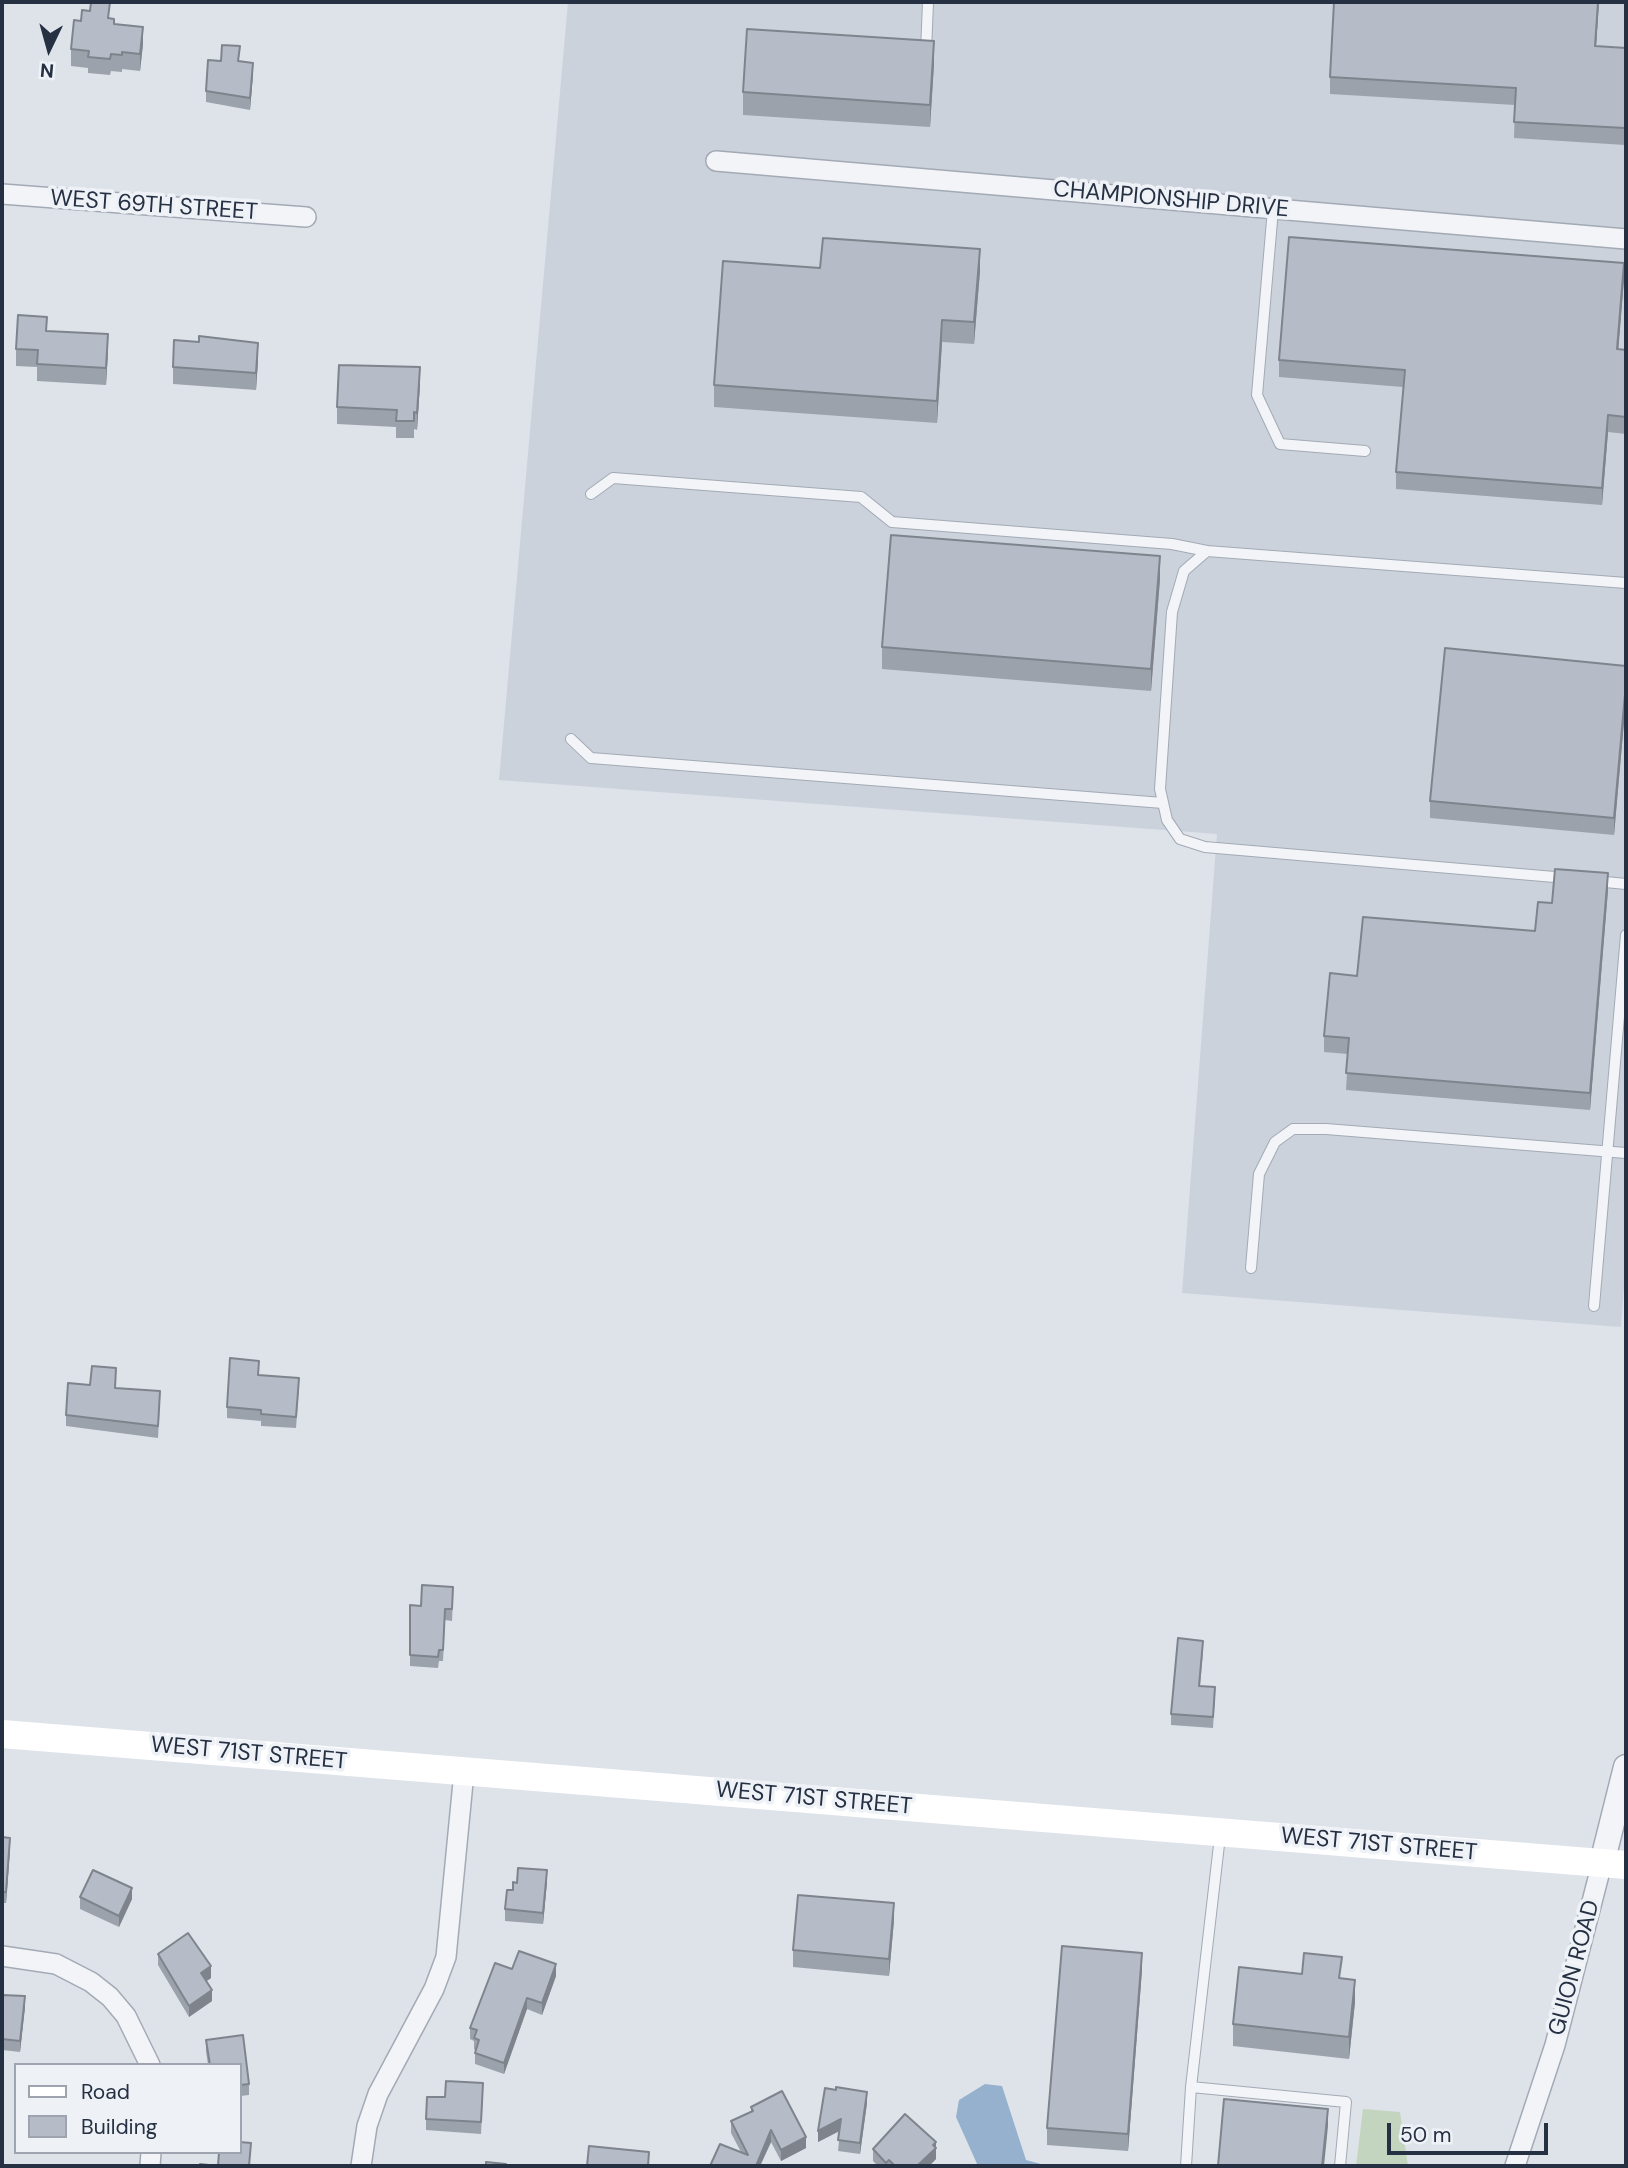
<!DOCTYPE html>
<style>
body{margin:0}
#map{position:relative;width:1628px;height:2168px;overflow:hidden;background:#dee3ea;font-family:"DM Sans",sans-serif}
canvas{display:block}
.frame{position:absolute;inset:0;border:4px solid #263043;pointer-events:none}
.legend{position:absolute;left:14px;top:2063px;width:228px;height:91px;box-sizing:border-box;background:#eef2f7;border:2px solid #9ea4af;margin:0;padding:9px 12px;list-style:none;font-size:21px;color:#263043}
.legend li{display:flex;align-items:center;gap:14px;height:35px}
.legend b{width:35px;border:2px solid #9ea4af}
.north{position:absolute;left:14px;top:14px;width:70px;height:70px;-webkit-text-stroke:5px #eef2f7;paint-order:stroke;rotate:185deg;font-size:19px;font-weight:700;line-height:28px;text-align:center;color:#263043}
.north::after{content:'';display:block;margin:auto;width:24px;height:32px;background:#263043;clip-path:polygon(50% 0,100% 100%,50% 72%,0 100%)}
.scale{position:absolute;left:1387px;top:2123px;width:161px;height:32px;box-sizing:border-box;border:4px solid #263043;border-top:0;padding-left:9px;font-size:21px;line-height:24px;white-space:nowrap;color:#263043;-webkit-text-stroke:5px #eef2f7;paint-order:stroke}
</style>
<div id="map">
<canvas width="1628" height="2168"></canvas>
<div class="frame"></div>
<ul class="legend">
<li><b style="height:9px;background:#fff"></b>Road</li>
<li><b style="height:19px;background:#b5bcc8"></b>Building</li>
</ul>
<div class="north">N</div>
<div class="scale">50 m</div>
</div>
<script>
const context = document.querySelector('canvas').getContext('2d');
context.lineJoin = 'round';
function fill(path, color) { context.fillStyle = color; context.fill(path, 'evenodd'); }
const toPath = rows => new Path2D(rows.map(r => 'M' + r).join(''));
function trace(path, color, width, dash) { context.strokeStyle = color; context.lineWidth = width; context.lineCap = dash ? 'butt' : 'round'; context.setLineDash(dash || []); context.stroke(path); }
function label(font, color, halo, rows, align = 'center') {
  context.font = font + ' "DM Sans",sans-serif'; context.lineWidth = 7; context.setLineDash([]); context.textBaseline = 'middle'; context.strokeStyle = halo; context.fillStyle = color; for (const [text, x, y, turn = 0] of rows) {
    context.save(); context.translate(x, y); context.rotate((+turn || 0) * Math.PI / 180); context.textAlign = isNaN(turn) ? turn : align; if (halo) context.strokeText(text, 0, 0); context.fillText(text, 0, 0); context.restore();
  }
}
fill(toPath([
 [568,2,1626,2,1626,1259,1621,1327,1182,1293,1217,834,499,780]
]), '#ccd2dc');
fill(toPath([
 [1363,2109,1400,2112,1408,2166,1356,2166]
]), '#c4d5bf');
fill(toPath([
 [985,2084,1002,2086,1026,2160,1048,2166,978,2166,956,2117,959,2100]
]), '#95b1ce');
const service = toPath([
 [926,51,928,2],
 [1273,209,1257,395,1280,444,1365,451],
 [591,494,613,478,861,497,892,522,1172,544,1207,551],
 [571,739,591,758,1163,803],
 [1566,878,1205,847,1180,839,1167,820,1160,789,1172,612,1184,571,1207,551,1626,583],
 [1595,881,1626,884],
 [1251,1268,1259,1174,1275,1142,1293,1129,1326,1129,1626,1153],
 [1594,1306,1626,935],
 [1191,2087,1346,2102,1340,2166],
 [1186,2166,1191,2087,1220,1836]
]);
const minor = toPath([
 [716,161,1626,239],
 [2,194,306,217],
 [2,1956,56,1964,91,1982,110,1997,126,2016,150,2065],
 [150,2166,151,2152],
 [361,2166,367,2126,378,2094,434,1989,446,1957,464,1772],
 [1515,2166,1555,2045,1602,1863]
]);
const tertiary = toPath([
 [1602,1863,1626,1767]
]);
trace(service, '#a3aab5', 12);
trace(minor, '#a3aab5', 22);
trace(tertiary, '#a3aab5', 27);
trace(service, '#f2f4f7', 10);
trace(minor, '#f2f4f7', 19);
trace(tertiary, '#f2f4f7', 24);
trace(toPath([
 [2,1734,1626,1865]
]), '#fff', 28);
fill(toPath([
 [1599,2,1596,46,1626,48,1626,122,1625,145,1514,138,1515,105,1330,94,1330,77],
 [110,18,114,24,143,44,140,71,122,69,122,72,111,71,110,75,88,73,88,68,71,66,71,49,81,21],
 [239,61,253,74,250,110,206,102,206,91],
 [934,64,930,127,743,115,743,92],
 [820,268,980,271,974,344,942,342,937,423,714,407,714,385],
 [1624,279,1618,349,1626,350,1626,434,1608,432,1602,505,1396,489,1396,472,1403,387,1279,377,1279,360],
 [47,331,108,351,106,385,37,381,37,367,16,366,16,349],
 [258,360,256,390,173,384,173,367],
 [420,384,417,430,414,429,414,438,396,438,396,427,337,424,337,407],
 [1160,579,1151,691,882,669,882,647],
 [1626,666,1626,699,1614,835,1430,818,1430,801],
 [1608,890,1590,1110,1346,1090,1348,1054,1324,1052,1324,1036,1357,976,1535,931,1552,903],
 [259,1375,299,1389,296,1428,261,1426,261,1421,227,1418,227,1407],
 [116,1379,116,1388,160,1403,158,1438,66,1426,66,1415,90,1385],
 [453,1599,452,1621,445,1620,443,1661,439,1661,438,1668,410,1666,410,1605,421,1606],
 [1203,1652,1200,1686,1215,1698,1213,1728,1171,1725,1171,1714],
 [2,1837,10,1849,6,1903,2,1903],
 [547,1882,543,1924,505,1921,505,1909,517,1883],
 [80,1897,132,1899,119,1927,80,1909],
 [894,1920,889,1976,793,1967,793,1950],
 [158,1954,211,1978,206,1981,212,2001,189,2017,158,1965],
 [512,1969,556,1976,542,2015,527,2009,504,2074,475,2064,475,2050,474,2049,474,2041,470,2039,470,2028],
 [1142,1970,1128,2151,1047,2145,1047,2128],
 [1342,1978,1355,2002,1349,2059,1233,2046,1233,2024],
 [2,1995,25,2007,20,2052,2,2050],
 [243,2035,249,2084,249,2095,240,2096,240,2065,208,2065,206,2051,206,2040],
 [836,2090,867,2103,860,2154,838,2151,840,2131,818,2142],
 [483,2094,481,2134,426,2130,426,2119,445,2097],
 [751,2107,806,2148,781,2161,771,2142,760,2166,710,2166,741,2152,731,2133,731,2121,751,2112],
 [936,2147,936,2159,929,2166,878,2166,873,2161,873,2149]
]), '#9ca2ac');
fill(toPath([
 [1598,2,1599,2,1595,63,1595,46],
 [143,27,143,44,140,71,140,54],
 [934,41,934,64,930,127,930,105],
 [253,63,253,74,250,110,250,98],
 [980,249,980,271,974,344,974,322],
 [1624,263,1624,279,1617,366,1617,349],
 [942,320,942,342,937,423,937,401],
 [108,334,108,351,106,385,106,368],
 [258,343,258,360,256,390,256,373],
 [420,367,420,384,417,430,417,413],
 [1608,415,1608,432,1602,505,1602,488],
 [1160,556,1160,579,1151,691,1151,669],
 [1626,683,1626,699,1614,835,1614,818],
 [1608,873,1608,890,1590,1110,1590,1093],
 [10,1838,10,1849,6,1903,6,1892],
 [547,1870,547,1882,543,1924,543,1913],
 [132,1888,132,1899,119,1927,119,1916],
 [894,1903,894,1920,889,1976,889,1959],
 [1142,1953,1142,1970,1128,2151,1128,2134],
 [556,1964,556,1976,542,2015,542,2003],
 [211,1966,211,1978,201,1985,201,1973],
 [1355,1980,1355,2002,1349,2059,1349,2037],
 [212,1990,212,2001,189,2017,189,2006],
 [25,1996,25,2007,20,2052,20,2041],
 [527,1998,527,2009,504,2074,504,2063],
 [867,2092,867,2103,860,2154,860,2143],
 [1328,2109,1328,2126,1324,2166,1322,2166],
 [841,2119,841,2130,818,2142,818,2131],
 [771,2130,771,2142,760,2166,756,2166],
 [806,2137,806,2148,781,2161,781,2150],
 [936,2142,936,2159,929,2166,917,2166]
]), '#7f848c');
const building = toPath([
 [91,2,110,2,108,18,114,19,114,24,143,27,140,54,122,52,122,55,111,54,110,59,88,57,89,51,71,49,74,20,81,21,82,10,90,11,91,2],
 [1334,2,1598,2,1595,46,1626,48,1626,106,1625,128,1514,122,1516,88,1330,77,1334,2],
 [747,29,934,41,930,105,743,92,747,29],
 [222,45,240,46,238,61,253,63,250,98,206,91,208,60,221,61,222,45],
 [1289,237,1624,263,1617,349,1626,350,1626,417,1608,415,1602,488,1396,472,1405,370,1279,360,1289,237],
 [823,238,980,249,974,322,942,320,937,401,714,385,723,261,820,268,823,238],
 [18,315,47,317,46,331,108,334,106,368,37,364,38,350,16,349,18,315],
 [199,336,258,343,256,373,173,367,174,340,199,342,199,336],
 [339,365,420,367,417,413,414,412,414,421,396,421,397,410,337,407,339,365],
 [891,535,1160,556,1151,669,882,647,891,535],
 [1445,648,1626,666,1626,683,1614,818,1430,801,1445,648],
 [1555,869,1608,873,1590,1093,1346,1073,1349,1038,1324,1036,1330,973,1357,976,1363,917,1535,931,1538,902,1552,903,1555,869],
 [230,1358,259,1361,258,1375,299,1378,296,1417,261,1414,261,1410,227,1407,230,1358],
 [92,1366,116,1368,115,1388,160,1391,158,1426,66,1415,68,1383,90,1385,92,1366],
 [422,1585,453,1587,452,1609,445,1609,443,1650,439,1650,438,1657,410,1655,410,1605,421,1606,422,1585],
 [1178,1638,1203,1641,1199,1686,1215,1687,1213,1717,1171,1714,1178,1638],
 [2,1837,10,1838,6,1892,2,1892,2,1837],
 [518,1868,547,1870,543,1913,505,1909,507,1890,513,1890,513,1882,517,1883,518,1868],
 [93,1870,132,1888,119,1916,80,1897,93,1870],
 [798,1895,894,1903,889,1959,793,1950,798,1895],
 [188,1933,211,1966,201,1973,212,1990,189,2006,158,1954,188,1933],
 [1062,1946,1142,1953,1128,2134,1047,2128,1062,1946],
 [519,1951,556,1964,542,2003,527,1998,504,2063,475,2053,479,2040,474,2038,477,2030,470,2028,495,1963,512,1969,519,1951],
 [1304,1953,1342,1957,1339,1978,1355,1980,1349,2037,1233,2024,1239,1967,1302,1974,1304,1953],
 [2,1995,25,1996,20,2041,2,2039,2,1995],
 [243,2035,249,2084,240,2085,240,2065,210,2065,206,2040,243,2035],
 [446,2081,483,2083,481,2122,426,2119,427,2097,445,2097,446,2081],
 [836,2087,867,2092,860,2143,838,2140,841,2119,818,2131,825,2088,836,2090,836,2087],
 [782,2091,806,2137,781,2150,771,2130,756,2166,753,2166,753,2165,749,2166,710,2166,720,2144,748,2155,731,2121,753,2111,751,2107,782,2091],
 [1224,2099,1328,2109,1322,2166,1218,2166,1224,2099],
 [905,2114,936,2142,933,2145,936,2148,917,2166,895,2166,889,2160,886,2163,873,2149,905,2114],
 [240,2142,251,2143,249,2166,200,2166,200,2164,218,2166,219,2152,240,2152,240,2142],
 [589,2146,649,2152,648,2166,587,2166,589,2146],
 [486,2162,506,2164,505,2166,486,2166,486,2162]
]);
fill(building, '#b5bcc8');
trace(building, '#7f848c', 2);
label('23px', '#263043', '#eef2f7', [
 ["CHAMPIONSHIP DRIVE",1171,200,5],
 ["WEST 69TH STREET",154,206,4],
 ["WEST 71ST STREET",249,1754,5],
 ["WEST 71ST STREET",814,1799,5],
 ["WEST 71ST STREET",1379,1845,5],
 ["GUION ROAD",1575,1968,-75]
]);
</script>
